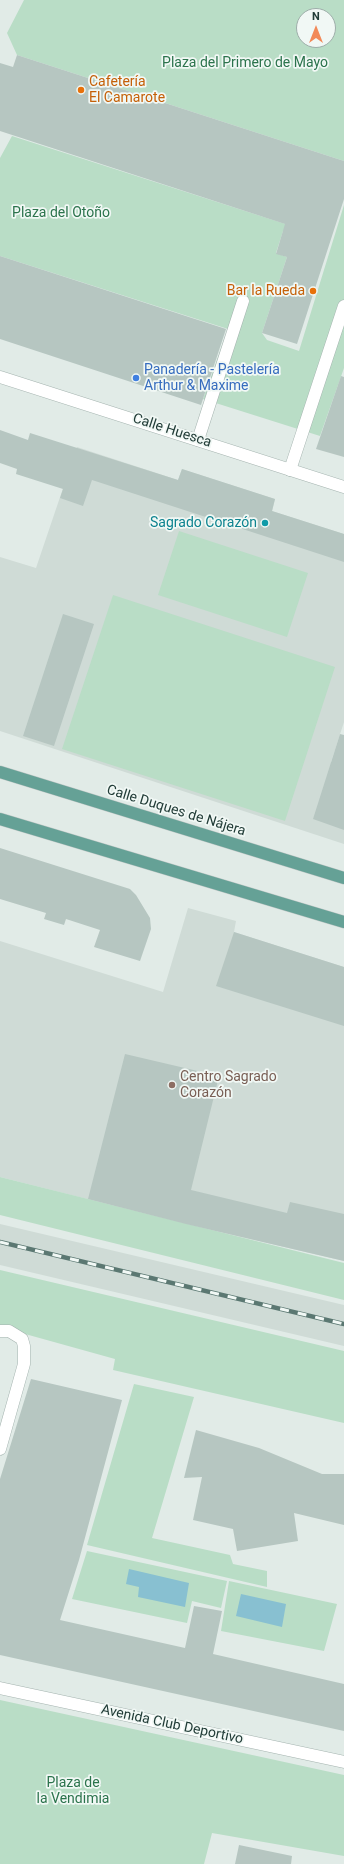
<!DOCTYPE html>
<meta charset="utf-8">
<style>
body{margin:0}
#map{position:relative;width:344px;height:1864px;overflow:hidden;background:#e1ebe7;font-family:Roboto,sans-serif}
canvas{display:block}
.north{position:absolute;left:296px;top:8px;width:40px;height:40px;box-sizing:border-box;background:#f1f8f5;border:1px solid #9eada9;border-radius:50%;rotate:0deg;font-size:11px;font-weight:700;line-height:16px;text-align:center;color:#213c37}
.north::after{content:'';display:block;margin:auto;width:14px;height:18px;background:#f28a58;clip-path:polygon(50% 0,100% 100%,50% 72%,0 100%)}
</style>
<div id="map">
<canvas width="344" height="1864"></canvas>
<div class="north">N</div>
</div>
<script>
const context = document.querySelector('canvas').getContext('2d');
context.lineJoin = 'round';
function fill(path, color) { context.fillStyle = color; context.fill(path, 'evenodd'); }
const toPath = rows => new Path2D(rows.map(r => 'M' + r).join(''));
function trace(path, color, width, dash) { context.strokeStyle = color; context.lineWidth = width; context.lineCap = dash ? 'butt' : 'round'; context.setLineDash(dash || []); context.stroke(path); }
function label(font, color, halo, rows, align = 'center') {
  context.font = font + ' Roboto,sans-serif'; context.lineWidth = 3.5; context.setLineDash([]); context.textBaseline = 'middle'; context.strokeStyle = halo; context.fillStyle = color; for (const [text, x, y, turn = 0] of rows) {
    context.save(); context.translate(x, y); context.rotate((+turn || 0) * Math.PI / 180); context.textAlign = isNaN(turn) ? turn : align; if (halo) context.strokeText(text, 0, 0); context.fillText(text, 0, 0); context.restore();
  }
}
fill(toPath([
 [77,447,178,480,182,469,275,499,272,511,344,534,344,722,331,762,344,767,344,844,0,731,0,557,36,568],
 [188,908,236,921,234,932,344,967,344,1261,186,1224,0,1177,0,941,163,992],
 [0,1224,344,1305,344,1346,0,1265]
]), '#cfdbd6');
fill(toPath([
 [24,0,344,0,344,161,17,55,7,33],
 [304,16,328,16,328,40,304,40],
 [12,136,298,228,283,231,276,253,287,257,262,333,267,340,299,351,344,205,344,368,320,436,203,399,228,329,0,256,0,158],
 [179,531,308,573,287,637,158,595],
 [113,595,335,667,285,821,62,749],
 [0,1177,344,1263,344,1300,0,1215],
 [0,1270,344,1351,344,1423,113,1370,115,1359,0,1327],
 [134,1384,194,1397,152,1538,230,1555,233,1564,267,1571,267,1587,87,1545],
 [87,1551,227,1581,221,1608,192,1601,187,1623,72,1599],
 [229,1581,337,1604,324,1651,221,1631],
 [0,1700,344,1775,344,1856,212,1833,204,1864,0,1864]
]), '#b9ddc6');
fill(toPath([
 [129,1569,189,1583,185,1607,138,1597,139,1587,126,1584],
 [241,1594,286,1604,282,1627,236,1616]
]), '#88c0d1');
fill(toPath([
 [17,55,344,161,344,199,297,344,262,333,287,257,276,254,285,224,0,131,0,63,13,67],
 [0,256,226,329,201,405,0,339],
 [341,376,344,377,344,457,316,449],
 [0,430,28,440,30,433,178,480,182,469,275,499,272,511,344,534,344,562,92,480,83,506,60,498,63,489,16,474,17,469,0,463],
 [63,614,94,624,54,746,23,736],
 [340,734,344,735,344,830,313,819],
 [0,848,130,889,136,895,150,918,151,929,140,961,94,947,100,930,66,919,64,925,44,919,46,913,0,899],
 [234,932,344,967,344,1026,216,986],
 [125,1054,219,1076,191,1190,287,1213,290,1202,344,1214,344,1261,186,1224,88,1199],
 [31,1379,122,1400,79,1560,60,1620,185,1648,194,1606,222,1611,213,1654,344,1684,344,1731,0,1655,0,1479],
 [196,1430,259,1448,322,1474,344,1474,344,1525,294,1513,298,1541,237,1551,233,1529,193,1520,202,1477,184,1478],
 [239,1845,292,1856,291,1864,235,1864]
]), '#b6c6c1');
const service = toPath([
 [198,440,243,301]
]);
const pedestrian = toPath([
 [290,470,344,306]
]);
const minor = toPath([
 [0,377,344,487],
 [0,1331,9,1331,22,1339,24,1346,24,1364,0,1449],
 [0,1688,344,1762]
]);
const primary = toPath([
 [0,772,344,878],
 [0,819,344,922]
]);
trace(service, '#a4b3af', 13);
trace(pedestrian, '#a4b3af', 13);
trace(minor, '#a4b3af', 13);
trace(primary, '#c1c8c7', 13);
trace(service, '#fff', 12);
trace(pedestrian, '#fff', 12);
trace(minor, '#fff', 12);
trace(primary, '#65a196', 12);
const rail = toPath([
 [0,1242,344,1324]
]);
trace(rail, '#5b7872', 4.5);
trace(rail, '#f1f8f5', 3, [9]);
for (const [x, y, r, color] of [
 [81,90,4,"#e8710a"],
 [313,291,4,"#e8710a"],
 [136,378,4,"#3f7fe0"],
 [265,523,4,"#0f9aa8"],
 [172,1085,4,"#8d6e63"]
]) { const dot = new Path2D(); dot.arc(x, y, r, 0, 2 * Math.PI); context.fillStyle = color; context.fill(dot); trace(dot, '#f1f8f5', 1.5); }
label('14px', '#2b734c', '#f1f8f5', [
 ["Plaza del Primero de Mayo",245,63],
 ["Plaza del Otoño",61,213],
 ["Plaza de",73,1783],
 ["la Vendimia",73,1799]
]);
label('14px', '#c56008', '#f1f8f5', [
 ["Cafetería",89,82],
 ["El Camarote",89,98],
 ["Bar la Rueda",305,291,"right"]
], 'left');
label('14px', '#366cbe', '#f1f8f5', [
 ["Panadería - Pastelería",144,370],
 ["Arthur & Maxime",144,386]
], 'left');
label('14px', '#213c37', '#f1f8f5', [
 ["Calle Huesca",172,431,18],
 ["Calle Duques de Nájera",176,811,17],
 ["Avenida Club Deportivo",172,1725,12]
]);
label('14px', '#0d838f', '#f1f8f5', [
 ["Sagrado Corazón",257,523]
], 'right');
label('14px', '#785e54', '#f1f8f5', [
 ["Centro Sagrado",180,1077],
 ["Corazón",180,1093]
], 'left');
</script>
